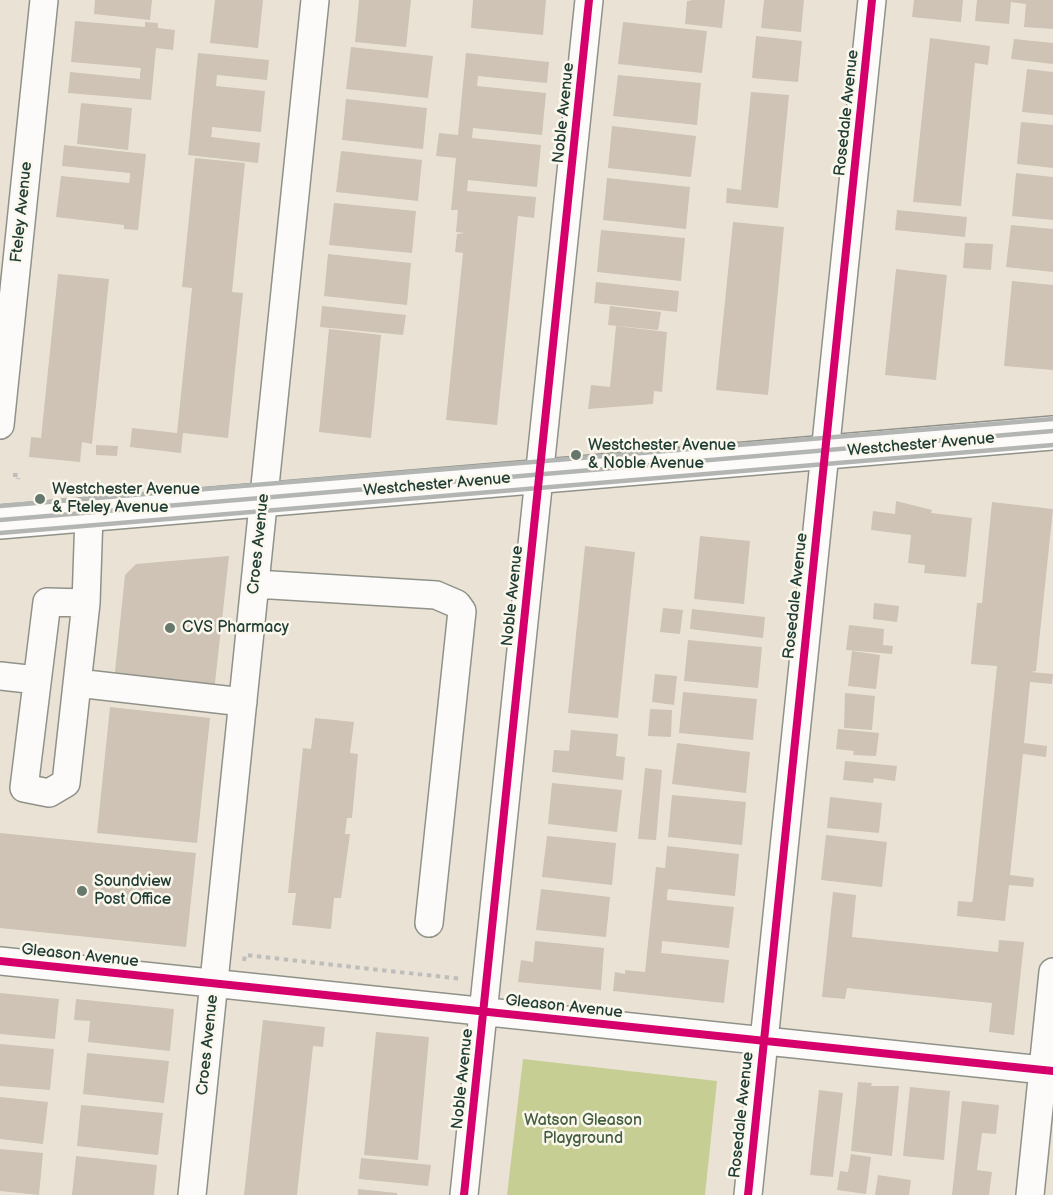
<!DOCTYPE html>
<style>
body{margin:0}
canvas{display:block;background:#eae3d5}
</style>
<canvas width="1053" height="1195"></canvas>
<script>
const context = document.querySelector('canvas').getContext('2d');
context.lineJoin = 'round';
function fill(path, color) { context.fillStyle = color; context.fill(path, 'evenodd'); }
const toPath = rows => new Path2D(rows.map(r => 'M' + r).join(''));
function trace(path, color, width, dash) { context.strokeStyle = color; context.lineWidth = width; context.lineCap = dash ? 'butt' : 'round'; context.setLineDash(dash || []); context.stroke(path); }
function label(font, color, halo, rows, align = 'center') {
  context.font = font + ' "Balsamiq Sans",sans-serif'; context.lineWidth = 5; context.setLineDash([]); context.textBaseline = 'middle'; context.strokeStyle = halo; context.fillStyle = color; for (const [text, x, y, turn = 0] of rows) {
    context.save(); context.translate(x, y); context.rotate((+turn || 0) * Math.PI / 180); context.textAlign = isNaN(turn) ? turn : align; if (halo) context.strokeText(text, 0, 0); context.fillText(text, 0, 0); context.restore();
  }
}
fill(toPath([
 [523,1059,717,1081,705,1195,507,1195]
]), '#c6ce94');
fill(toPath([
 [95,0,152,0,150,20,94,14],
 [215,0,263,0,258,48,210,43],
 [359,0,411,0,406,47,355,42],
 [473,0,546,0,543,35,471,28],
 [693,0,725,0,722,28,685,24,687,1],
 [764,0,804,0,801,32,761,28],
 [914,0,963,0,961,22,912,17],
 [977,0,1053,0,1053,29,1024,27,1026,4,1011,2,1009,24,975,21],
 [75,21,145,27,145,22,158,23,158,28,175,30,173,50,156,48,151,100,68,93,70,72,140,79,140,73,141,68,71,62],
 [623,22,707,31,702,73,618,64],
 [756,36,802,41,798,82,752,78],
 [930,38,990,46,988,65,975,63,961,206,913,202],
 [1014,39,1053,43,1053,64,1011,59],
 [351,47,433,56,428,98,346,89],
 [198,53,269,60,267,80,217,75,216,86,265,91,261,132,212,127,212,132,211,137,260,143,258,163,188,155],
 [466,53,549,62,547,83,478,76,477,86,546,93,542,135,473,128,472,138,541,145,537,187,468,180,467,191,536,197,534,218,518,216,497,425,446,420,463,253,455,252,457,234,465,233,456,232,458,210,451,210,456,158,436,156,439,133,458,135],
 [1027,69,1053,72,1053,115,1022,112],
 [618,75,701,83,697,125,613,116],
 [751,92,789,95,778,208,726,203,727,188,741,190],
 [346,99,427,108,423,149,342,140],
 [81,103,132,108,128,150,77,144],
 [1021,122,1053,125,1053,168,1017,164],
 [612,126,696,136,691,177,608,168],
 [64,145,146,154,138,230,124,229,124,225,56,217,61,176,129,183,130,177,130,173,62,166],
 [341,151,422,160,418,201,336,192],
 [195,158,245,163,232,292,243,293,228,438,183,433,181,453,130,447,132,428,177,433,192,288,182,287],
 [1016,173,1053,177,1053,220,1012,216],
 [607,178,690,187,686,229,603,220],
 [334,203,416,211,412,253,329,245],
 [897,210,967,217,965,237,895,230],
 [733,222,784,227,768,395,716,390],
 [1011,225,1053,229,1053,272,1006,267],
 [601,230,685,238,681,281,597,272],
 [965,243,993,244,991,270,963,268],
 [328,254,411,263,407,305,324,296],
 [896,269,947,275,936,380,885,375],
 [58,274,109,279,92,444,82,442,80,462,29,457,31,437,41,438],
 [1012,281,1053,285,1053,370,1004,366],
 [596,282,679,291,677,312,594,303],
 [322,306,406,315,403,335,320,327],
 [610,306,661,312,658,330,608,325],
 [616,326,667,332,662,392,654,391,653,404,588,409,591,385,610,387],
 [329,329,381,335,371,438,319,432],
 [96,445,118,446,117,456,96,455],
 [896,501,932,510,931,513,972,518,966,577,924,573,925,565,908,563,911,535,871,530,873,511,895,514],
 [992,502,1053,509,1036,671,1031,672,1053,674,1052,684,1030,682,1024,743,1047,746,1046,757,1023,754,1010,875,1034,878,1033,887,1009,885,1005,921,957,916,958,901,972,902,973,899,997,666,971,664,977,603,982,603],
 [700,536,750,541,744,604,694,599],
 [585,546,635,552,618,718,568,713],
 [229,556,214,692,114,681,125,575,136,564],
 [874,603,899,606,897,622,873,619],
 [663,608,683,610,680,634,660,632],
 [692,609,765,617,763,638,690,629],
 [849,625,884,629,883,645,893,646,892,654,846,650],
 [688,640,762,647,758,688,684,681],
 [852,651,880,655,876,689,848,686],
 [655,674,677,676,674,705,652,702],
 [683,692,757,699,753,740,679,733],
 [845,693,875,696,872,730,844,728],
 [110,707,210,718,197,843,97,833],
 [650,709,672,710,671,737,648,736],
 [315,718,354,722,350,753,358,754,352,818,347,818,345,834,350,834,341,898,334,898,331,929,292,925,296,893,288,893,303,748,311,749],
 [838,729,879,733,876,756,853,755,854,751,836,749],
 [571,730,618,734,616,756,625,757,623,780,552,772,554,750,569,751],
 [677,743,750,752,746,793,672,784],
 [845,761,897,766,895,781,874,778,873,783,843,780],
 [645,768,662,770,656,840,638,839],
 [552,783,622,790,617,832,548,824],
 [672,795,746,802,742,845,668,837],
 [830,797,882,803,879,833,827,828],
 [0,833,196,853,186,947,0,928],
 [826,835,887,842,882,887,821,880],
 [547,836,616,843,612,885,542,877],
 [667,846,739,854,735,896,668,889,667,895,667,900,734,907,729,948,662,941,662,947,661,953,729,960,724,1003,613,991,615,972,625,974,625,970,645,972,656,867,665,868],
 [541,889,610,897,606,937,536,930],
 [833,892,856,895,852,937,998,952,999,940,1024,942,1014,1035,989,1032,992,1003,847,988,845,999,822,997],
 [535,941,604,948,601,990,518,982,521,960,533,962],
 [0,993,59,999,55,1039,0,1034],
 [76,999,174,1009,170,1051,88,1042,90,1021,74,1020],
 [263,1020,325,1027,323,1047,313,1046,297,1195,244,1195],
 [376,1032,429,1037,418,1160,364,1155],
 [0,1044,54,1049,50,1090,0,1086],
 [87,1053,169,1061,164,1103,83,1094],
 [858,1082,872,1083,871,1086,899,1086,892,1156,851,1151],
 [910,1087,950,1091,944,1160,903,1156],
 [819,1090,843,1093,833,1177,810,1175],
 [0,1097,48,1102,43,1144,0,1139],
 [962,1101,999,1105,996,1134,982,1133,977,1170,992,1172,989,1195,952,1195],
 [81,1105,163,1113,158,1155,77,1146],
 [0,1149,43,1153,39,1195,0,1191],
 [851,1154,871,1157,866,1194,837,1190,840,1171,848,1172],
 [76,1156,157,1165,154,1195,72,1195],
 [361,1158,431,1165,428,1186,359,1179],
 [878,1175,911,1180,909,1195,875,1195],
 [358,1189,397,1193,397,1195,358,1195]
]), '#cec3b5');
const minor = toPath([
 [0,425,44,0],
 [255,584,436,595,457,604,462,611,429,923],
 [86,603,47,602,24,788,49,793,66,783,86,603,89,515],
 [0,676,37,680],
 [77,683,243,702],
 [0,961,1053,1071],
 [192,1195,315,0],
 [464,1195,589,0],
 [748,1195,872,0],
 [1030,1195,1053,972]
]);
const major = toPath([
 [0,522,1053,433]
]);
trace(minor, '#909289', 30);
trace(major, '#909289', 36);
trace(toPath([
 [13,475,19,475,18,479],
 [244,961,245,955,462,979]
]), '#bdbebc', 4, [4.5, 4.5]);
trace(minor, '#fcfbf9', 27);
trace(major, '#fcfbf9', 33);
trace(toPath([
 [0,506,1053,419],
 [0,520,1053,431],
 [0,533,1053,445]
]), '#b3b5b2', 4.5);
trace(toPath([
 [0,961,1053,1071],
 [464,1195,589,0],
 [748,1195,872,0]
]), '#d6006c', 8);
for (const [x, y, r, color] of [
 [576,455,6,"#66776c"],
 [40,499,6,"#66776c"],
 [170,628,6,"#66776c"],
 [82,891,6,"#66776c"]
]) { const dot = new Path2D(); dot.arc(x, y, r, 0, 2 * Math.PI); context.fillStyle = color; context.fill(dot); trace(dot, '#fbf7ec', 2); }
label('16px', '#1f3d34', '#fbf7ec', [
 ["Noble Avenue",564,113,-84],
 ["Rosedale Avenue",847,113,-84],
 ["Fteley Avenue",22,212,-84],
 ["Westchester Avenue",921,445,-5],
 ["Westchester Avenue",437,485,-5],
 ["Croes Avenue",259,544,-84],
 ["Noble Avenue",513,596,-84],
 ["Rosedale Avenue",796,596,-84],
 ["Gleason Avenue",80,956,6],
 ["Gleason Avenue",564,1007,6],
 ["Croes Avenue",208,1045,-84],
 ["Noble Avenue",463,1079,-84],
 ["Rosedale Avenue",742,1115,-84]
]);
label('16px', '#1f3d34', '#fbf7ec', [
 ["Westchester Avenue",588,446],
 ["& Noble Avenue",588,464],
 ["Westchester Avenue",52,490],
 ["& Fteley Avenue",52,508],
 ["CVS Pharmacy",182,628],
 ["Soundview",94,882],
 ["Post Office",94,900]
], 'left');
label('16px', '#425d3f', '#fbf7ec', [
 ["Watson Gleason",583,1121],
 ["Playground",583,1139]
]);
</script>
